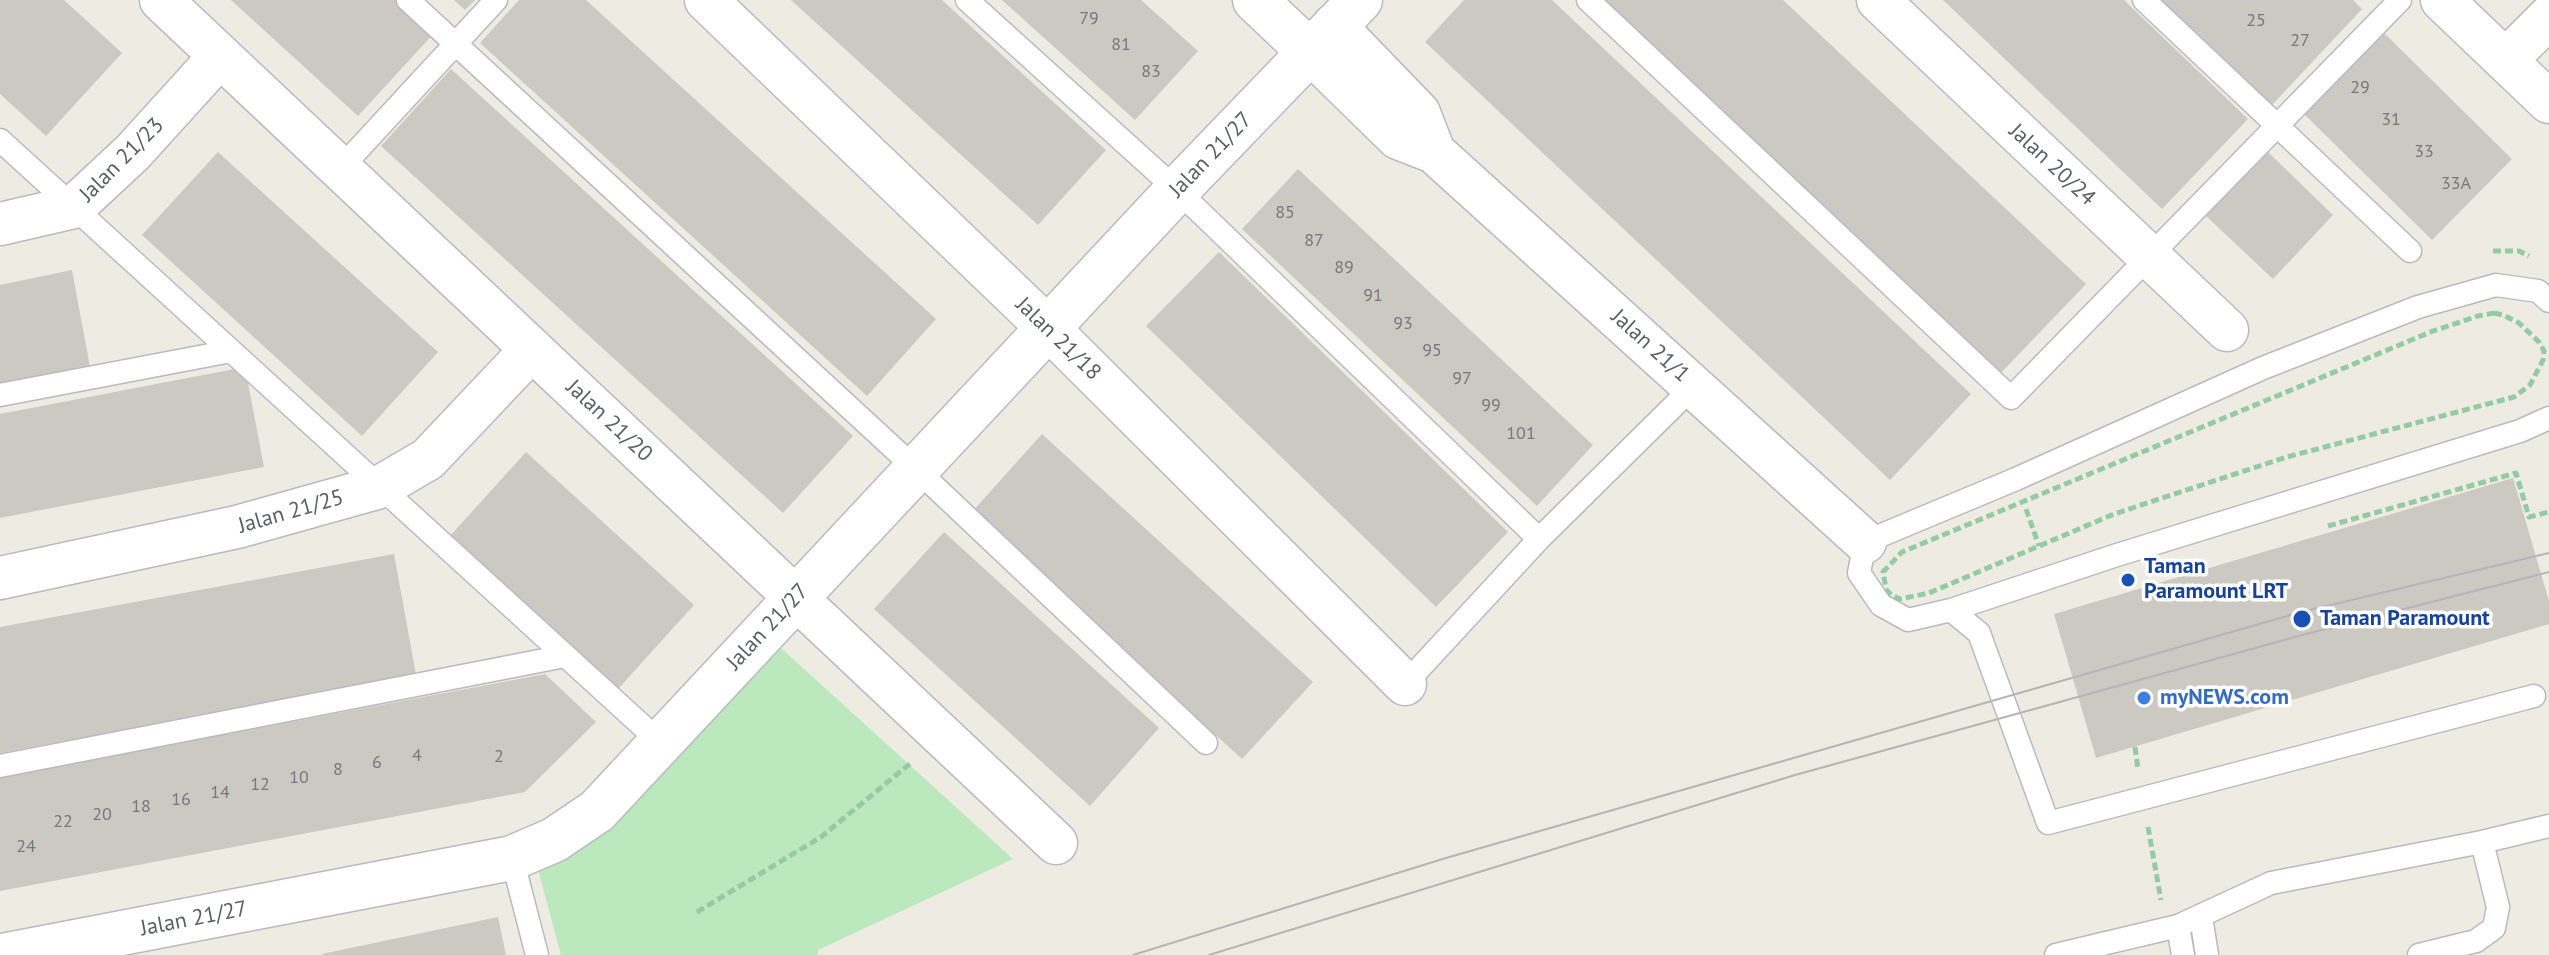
<!DOCTYPE html>
<style>
body{margin:0}
canvas{display:block;background:#eeece2}
</style>
<canvas width="2549" height="955"></canvas>
<script>
const context = document.querySelector('canvas').getContext('2d');
context.lineJoin = 'round';
function fill(path, color) { context.fillStyle = color; context.fill(path, 'evenodd'); }
const toPath = rows => new Path2D(rows.map(r => 'M' + r).join(''));
function trace(path, color, width, dash) { context.strokeStyle = color; context.lineWidth = width; context.lineCap = dash ? 'butt' : 'round'; context.setLineDash(dash || []); context.stroke(path); }
function label(font, color, halo, rows, align = 'center') {
  context.font = font + ' "PT Sans",sans-serif'; context.lineWidth = 7; context.setLineDash([]); context.textBaseline = 'middle'; context.strokeStyle = halo; context.fillStyle = color; for (const [text, x, y, turn = 0] of rows) {
    context.save(); context.translate(x, y); context.rotate((+turn || 0) * Math.PI / 180); context.textAlign = isNaN(turn) ? turn : align; if (halo) context.strokeText(text, 0, 0); context.fillText(text, 0, 0); context.restore();
  }
}
fill(toPath([
 [781,648,1013,859,818,950,818,955,561,955,536,862,699,731]
]), '#bce8bd');
fill(toPath([
 [0,0,64,0,122,53,46,136,0,94],
 [231,0,401,0,436,31,358,116],
 [454,0,475,0,465,10],
 [519,0,586,0,936,319,867,396,480,43],
 [791,0,942,0,1106,150,1038,225],
 [1002,0,1141,0,1198,51,1135,120],
 [1464,0,1552,0,1971,394,1890,480,1425,42],
 [1600,0,1783,0,2086,284,1999,375],
 [1943,0,2124,0,2248,119,2162,209],
 [2160,0,2353,0,2362,9,2272,105],
 [2383,32,2512,159,2432,240,2303,113],
 [451,69,853,436,783,513,381,146],
 [2267,151,2333,215,2273,279,2205,215],
 [218,152,438,352,362,436,142,235],
 [1298,169,1593,445,1537,506,1242,229],
 [1219,252,1508,532,1436,607,1146,326],
 [72,270,90,367,0,384,0,285],
 [245,367,264,467,0,518,0,414],
 [1042,434,1313,682,1242,759,971,513],
 [526,452,694,605,618,689,450,536],
 [2513,478,2549,601,2549,624,2096,758,2054,614],
 [944,532,1159,728,1090,806,874,609],
 [394,554,416,675,0,753,0,627],
 [545,674,596,722,525,792,0,891,0,777],
 [498,917,506,955,322,955,322,954]
]), '#cbc9c1');
const service = toPath([
 [408,0,916,469,1206,743],
 [967,0,1177,190,1539,539],
 [1588,0,2011,398,2400,0],
 [2144,0,2410,251],
 [0,140,660,742],
 [340,169,496,0],
 [2549,301,2538,291,2496,285,2418,307,2263,368,2016,479,1865,542,1859,573,1881,605,1908,620,1951,610,2117,555,2520,431,2549,418],
 [0,395,231,351],
 [1951,610,1979,633,2048,823,2534,696],
 [1405,684,1539,539,1694,386],
 [0,766,565,656],
 [512,858,537,955],
 [2201,917,2207,955],
 [2178,926,2183,955],
 [2056,955,2178,926,2271,883,2482,842,2549,826],
 [2419,955,2476,941,2494,928,2498,907,2482,842]
]);
const minor = toPath([
 [161,0,1056,843],
 [706,0,1048,328,1405,684],
 [1878,0,2227,330],
 [2442,0,2549,102],
 [1334,25,1419,113,1434,152],
 [1310,52,1398,138,1434,152,1865,542],
 [2506,60,2549,17],
 [0,224,74,207,133,152,220,56],
 [0,578,237,527,380,487,428,459,532,349]
]);
const tertiary = toPath([
 [1255,0,1310,52],
 [7,955,512,858,554,840,597,811,1177,190,1360,0]
]);
trace(service, '#b7babf', 25);
trace(minor, '#b7babf', 45);
trace(tertiary, '#b7babf', 47);
trace(toPath([
 [2493,251,2519,251,2529,256],
 [2494,313,2503,315,2519,323,2539,342,2544,351,2543,360,2530,385,2514,397,2287,457,2114,514,1929,593,1900,599,1891,595,1886,589,1883,572,1902,552,2433,331,2478,316,2494,313],
 [2026,509,2039,546],
 [2328,526,2516,473,2529,517,2549,512],
 [2135,747,2138,770],
 [2148,827,2161,900],
 [697,912,821,837,912,762]
]), '#94caa5', 5, [8, 4]);
trace(service, '#fff', 22);
trace(minor, '#fff', 42);
trace(tertiary, '#fff', 44);
trace(toPath([
 [1133,955,1446,858,2301,612,2549,553],
 [1209,955,1795,775,2306,634,2549,572]
]), '#b4b5b5', 2);
for (const [x, y, r, color] of [
 [2128,580,8,"#1a4fb4"],
 [2302,619,10,"#1a4fb4"],
 [2144,698,8,"#3f7fe0"]
]) { const dot = new Path2D(); dot.arc(x, y, r, 0, 2 * Math.PI); context.fillStyle = color; context.fill(dot); trace(dot, '#fff', 3); }
label('18px', '#76797b', null, [
 ["79",1089,19],
 ["25",2256,21],
 ["27",2300,41],
 ["81",1121,45],
 ["83",1151,72],
 ["29",2360,88],
 ["31",2391,120],
 ["33",2424,152],
 ["33A",2456,184],
 ["85",1285,213],
 ["87",1314,241],
 ["89",1344,268],
 ["91",1373,296],
 ["93",1403,324],
 ["95",1432,351],
 ["97",1462,379],
 ["99",1491,406],
 ["101",1521,434],
 ["4",417,756],
 ["2",499,757],
 ["6",377,763],
 ["8",338,770],
 ["10",299,778],
 ["12",260,785],
 ["14",220,793],
 ["16",181,800],
 ["18",141,807],
 ["20",102,815],
 ["22",63,822],
 ["24",26,847]
]);
label('22px', '#5a5e64', '#fff', [
 ["Jalan 21/27",1211,155,-46],
 ["Jalan 21/23",122,160,-45],
 ["Jalan 20/24",2052,165,43],
 ["Jalan 21/18",1058,339,44],
 ["Jalan 21/1",1650,346,42],
 ["Jalan 21/20",609,421,43],
 ["Jalan 21/25",291,512,-16],
 ["Jalan 21/27",768,627,-47],
 ["Jalan 21/27",194,919,-11]
]);
label('bold 22px', '#164399', '#fff', [
 ["Taman",2144,567],
 ["Paramount LRT",2144,592],
 ["Taman Paramount",2320,619]
], 'left');
label('bold 22px', '#366cbe', '#fff', [
 ["myNEWS.com",2160,698]
], 'left');
</script>
